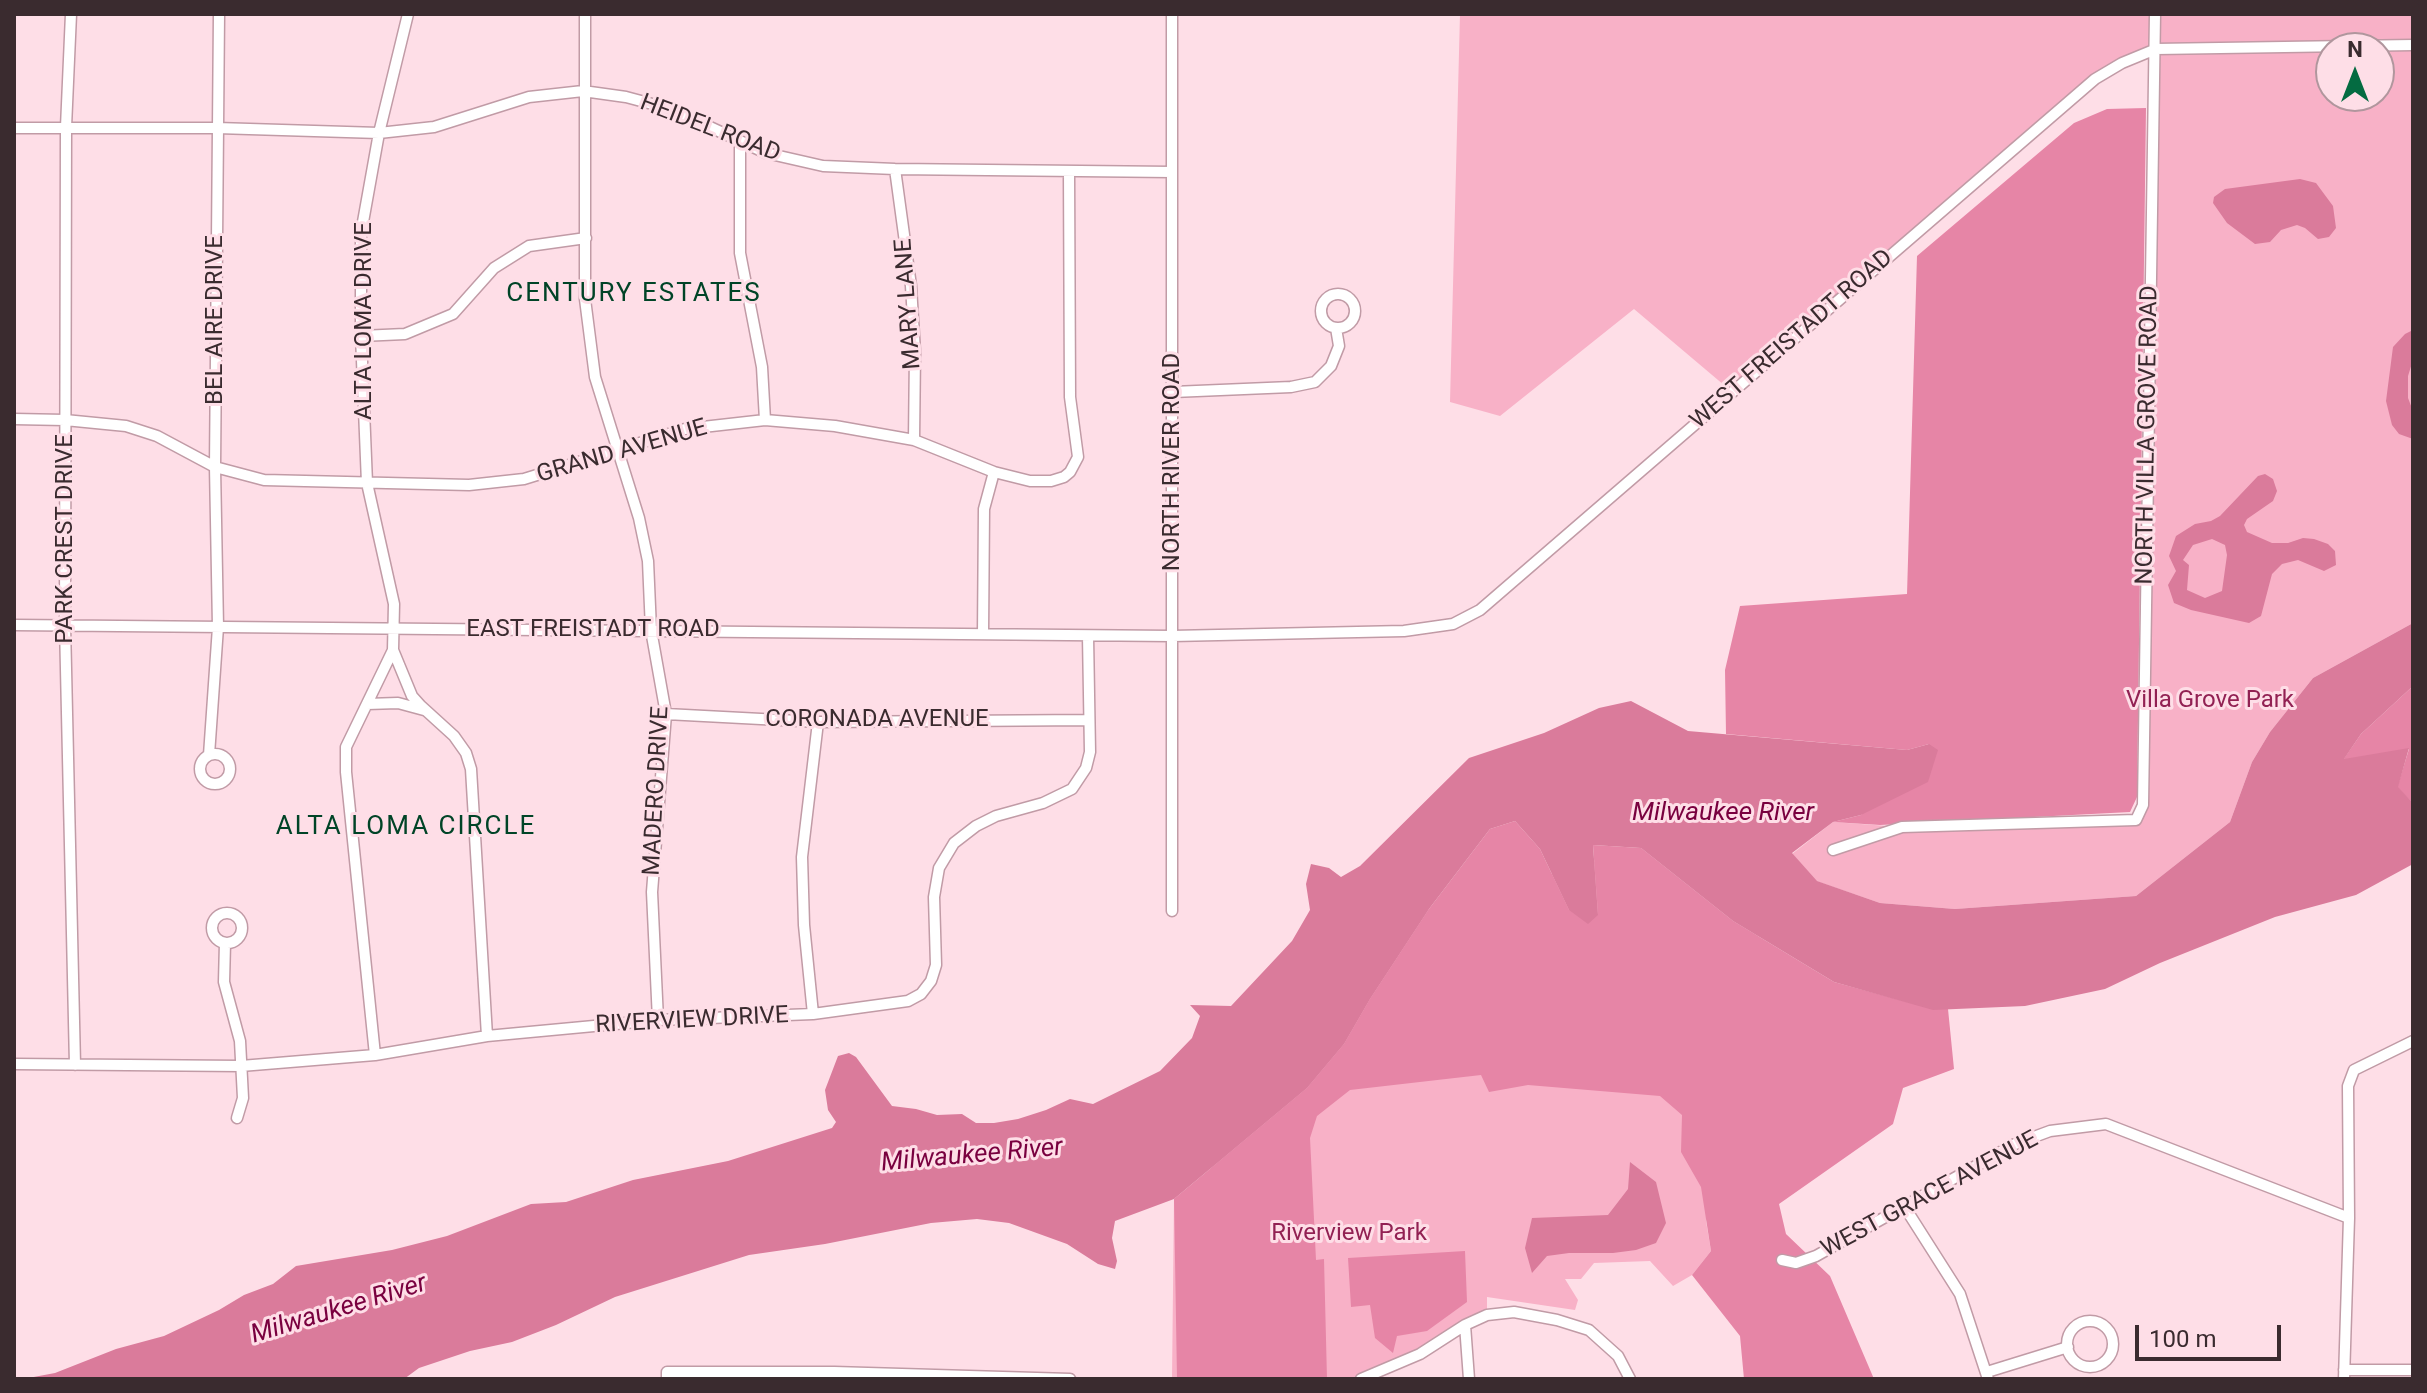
<!DOCTYPE html>
<style>
body{margin:0}
#map{position:relative;width:2427px;height:1393px;overflow:hidden;background:#fedee7;font-family:Roboto,sans-serif}
canvas{display:block}
.frame{position:absolute;inset:0;border:16px solid #3a2b2f;pointer-events:none}
.north{position:absolute;left:2315px;top:32px;width:80px;height:80px;box-sizing:border-box;background:#fedee7;border:2px solid #b0969d;border-radius:50%;rotate:0deg;font-size:22px;font-weight:700;line-height:32px;text-align:center;color:#3a2b2f}
.north::after{content:'';display:block;margin:auto;width:28px;height:36px;background:#046b41;clip-path:polygon(50% 0,100% 100%,50% 72%,0 100%)}
.scale{position:absolute;left:2135px;top:1325px;width:146px;height:36px;box-sizing:border-box;border:4px solid #3a2b2f;border-top:0;padding-left:10px;font-size:24px;line-height:28px;white-space:nowrap;color:#3a2b2f;-webkit-text-stroke:6px #fedee7;paint-order:stroke}
</style>
<div id="map">
<canvas width="2427" height="1393"></canvas>
<div class="frame"></div>
<div class="north">N</div>
<div class="scale">100 m</div>
</div>
<script>
const context = document.querySelector('canvas').getContext('2d');
context.lineJoin = 'round';
function fill(path, color) { context.fillStyle = color; context.fill(path, 'evenodd'); }
const toPath = rows => new Path2D(rows.map(r => 'M' + r).join(''));
function trace(path, color, width, dash) { context.strokeStyle = color; context.lineWidth = width; context.lineCap = dash ? 'butt' : 'round'; context.setLineDash(dash || []); context.stroke(path); }
function label(font, color, halo, rows, align = 'center') {
  context.font = font + ' Roboto,sans-serif'; context.lineWidth = 6; context.setLineDash([]); context.textBaseline = 'middle'; context.strokeStyle = halo; context.fillStyle = color; for (const [text, x, y, turn = 0] of rows) {
    context.save(); context.translate(x, y); context.rotate((+turn || 0) * Math.PI / 180); context.textAlign = isNaN(turn) ? turn : align; if (halo) context.strokeText(text, 0, 0); context.fillText(text, 0, 0); context.restore();
  }
}
fill(toPath([
 [1460,14,2413,14,2413,623,2313,678,2270,732,2252,762,2230,822,2136,896,1955,909,1880,903,1816,881,1792,854,1833,822,1902,827,2135,820,2143,805,2155,50,2095,79,1731,391,1634,309,1500,416,1450,402],
 [2331,48,2379,48,2379,96,2331,96],
 [1641,848,1733,921,1758,936,1706,1221,1711,1251,1692,1275,1673,1286,1650,1261,1594,1263,1581,1279,1565,1279,1578,1300,1575,1310,1487,1297,1487,1315,1361,1379,1172,1379,1174,1199,1205,1175,1429,909]
]), '#f8b1c7');
fill(toPath([
 [2146,108,2137,797,2130,812,1880,825,1833,822,1861,815,1929,744,1907,750,1726,734,1725,670,1740,606,1907,594,1917,256,2074,123,2107,109],
 [2413,686,2413,803,2397,788,2409,749,2343,760,2361,734],
 [1515,821,1540,849,1569,910,1598,914,1593,845,1641,848,1733,921,1834,982,1933,1009,1948,1009,1954,1069,1903,1088,1893,1124,1779,1204,1786,1234,1830,1276,1874,1379,1744,1379,1740,1336,1692,1275,1711,1251,1701,1187,1681,1152,1682,1115,1660,1096,1528,1085,1489,1092,1481,1075,1350,1090,1317,1116,1310,1138,1316,1260,1324,1259,1327,1379,1177,1379,1174,1199,1307,1088,1344,1044,1370,999,1429,909,1490,829],
 [1465,1251,1467,1302,1427,1331,1397,1336,1393,1353,1375,1338,1370,1305,1351,1307,1348,1258]
]), '#e685a6');
fill(toPath([
 [2300,179,2316,183,2333,206,2336,228,2329,237,2318,239,2305,228,2297,225,2281,230,2270,242,2255,244,2227,223,2213,203,2214,197,2225,189],
 [2413,330,2413,360,2408,376,2408,398,2413,411,2413,439,2399,434,2392,425,2386,401,2393,347,2405,334],
 [2265,474,2273,479,2277,491,2273,501,2247,519,2244,525,2247,532,2272,543,2288,543,2303,538,2314,539,2328,544,2335,551,2336,565,2324,571,2298,560,2282,564,2272,574,2261,616,2249,623,2191,610,2174,603,2168,585,2176,571,2169,556,2176,536,2195,524,2211,521,2220,516,2258,476],
 [2212,539,2225,545,2227,555,2222,591,2205,598,2187,590,2189,565,2183,560,2193,545],
 [2413,623,2413,686,2361,734,2344,759,2409,748,2398,787,2413,803,2413,864,2356,895,2275,917,2160,963,2105,989,2025,1006,1933,1010,1834,982,1733,921,1641,848,1593,845,1598,915,1588,924,1569,910,1540,849,1515,821,1490,829,1429,909,1370,999,1344,1044,1307,1088,1174,1199,1115,1221,1112,1238,1117,1261,1115,1269,1098,1264,1067,1244,1009,1223,977,1219,931,1223,825,1244,749,1255,615,1297,556,1325,512,1342,470,1351,419,1368,404,1379,23,1379,55,1373,116,1349,164,1336,219,1310,244,1295,273,1284,296,1266,392,1250,447,1236,531,1204,566,1202,633,1180,728,1161,832,1128,836,1122,828,1110,825,1090,838,1056,849,1053,856,1057,892,1106,916,1109,937,1115,962,1114,976,1123,994,1123,1018,1119,1046,1110,1070,1099,1093,1104,1160,1071,1192,1038,1200,1016,1190,1005,1231,1006,1292,941,1310,910,1306,884,1311,864,1329,868,1341,877,1360,866,1469,758,1544,733,1599,708,1631,701,1688,731,1907,750,1929,744,1938,750,1928,782,1861,815,1833,822,1792,853,1817,881,1880,903,1955,909,2136,896,2230,822,2252,762,2270,732,2313,678],
 [1630,1162,1656,1182,1666,1223,1656,1243,1636,1250,1613,1253,1569,1253,1547,1256,1532,1273,1525,1248,1532,1218,1608,1215,1628,1189]
]), '#da7b9b');
const minor = toPath([
 [71,14,66,127,65,625,75,1065],
 [585,14,585,299,595,377,639,518,648,561,651,630,666,714,652,892,658,1020],
 [1172,14,1172,911],
 [14,128,217,128,379,133,434,127,529,97,583,91,626,97,671,109,766,153,823,166,895,169,1172,172],
 [740,142,740,253,762,367,765,420],
 [895,169,911,286,915,352,914,440],
 '1321 311a17 17 0 1 1 34 0a17 17 0 1 1-34 0Z',
 [361,336,405,334,453,314,494,268,529,246,586,238],
 [1173,392,1291,387,1315,382,1331,366,1339,346,1336,328],
 [14,419,65,420,126,426,157,436,215,467,264,480,469,485,524,479,685,429,765,420,835,426,914,440,994,472,1030,481,1051,481,1064,477,1070,472,1078,457,1070,397,1069,171],
 [14,625,1172,636,1404,631,1453,624,1480,610,2095,79,2122,63,2156,49,2413,45],
 [983,634,984,509,994,472],
 [393,650,412,696,421,706,454,736,466,753,471,769,487,1036],
 [367,704,398,703,424,710],
 [666,714,818,722,1089,720],
 '200 769a15 15 0 1 1 30 0a15 15 0 1 1-30 0Z',
 [209,755,218,627,215,467,219,14],
 [1833,850,1902,827,2136,820,2143,805,2155,14],
 '212 928a15 15 0 1 1 30 0a15 15 0 1 1-30 0Z',
 [225,943,224,982,240,1041,243,1098,237,1118],
 [813,1014,804,925,802,857,818,722],
 [375,1055,346,772,346,747,393,650,394,604,367,483,361,336,361,233,379,133,408,14],
 [14,1064,241,1066,375,1055,487,1036,658,1020,813,1014,908,1001,921,994,931,981,936,965,934,897,939,868,954,843,976,826,996,816,1043,803,1072,789,1086,768,1090,752,1088,636],
 [1904,1206,1960,1294,1988,1379],
 [1782,1260,1796,1263,1816,1256,2015,1144,2050,1131,2106,1124,2349,1218],
 '2067 1344a23 23 0 1 1 46 0a23 23 0 1 1-46 0Z',
 [1465,1325,1469,1379],
 [2344,1370,2413,1370],
 [1987,1372,2068,1347],
 [667,1379,667,1372,834,1372,1070,1379],
 [1361,1379,1420,1354,1465,1325,1487,1315,1514,1312,1557,1320,1589,1330,1618,1356,1630,1379],
 [2344,1379,2349,1218,2348,1086,2354,1070,2413,1041]
]);
trace(minor, '#c19ba6', 13);
trace(minor, '#fff', 10);
label('24px', '#3a2b2f', '#fedee7', [
 ["HEIDEL ROAD",710,129,21],
 ["MARY LANE",909,304,-94],
 ["BEL AIRE DRIVE",216,320,-90],
 ["ALTA LOMA DRIVE",365,321,-90],
 ["WEST FREISTADT ROAD",1792,340,-41],
 ["NORTH VILLA GROVE ROAD",2148,435,-89],
 ["GRAND AVENUE",622,452,-16],
 ["NORTH RIVER ROAD",1173,462,-90],
 ["PARK CREST DRIVE",66,539,-90],
 ["EAST FREISTADT ROAD",593,630],
 ["CORONADA AVENUE",877,720],
 ["MADERO DRIVE",657,791,-87],
 ["RIVERVIEW DRIVE",692,1021,-3],
 ["WEST GRACE AVENUE",1930,1195,-28]
]);
label('24px', '#922153', '#fedee7', [
 ["Villa Grove Park",2210,701],
 ["Riverview Park",1349,1234]
]);
context.letterSpacing = '2px';
label('26px', '#004427', '#fedee7', [
 ["CENTURY ESTATES",634,294],
 ["ALTA LOMA CIRCLE",406,827]
]);
context.letterSpacing = '0px';
label('italic 26px', '#79003f', '#fedee7', [
 ["Milwaukee River",1723,813],
 ["Milwaukee River",972,1156,-5],
 ["Milwaukee River",339,1310,-17]
]);
</script>
